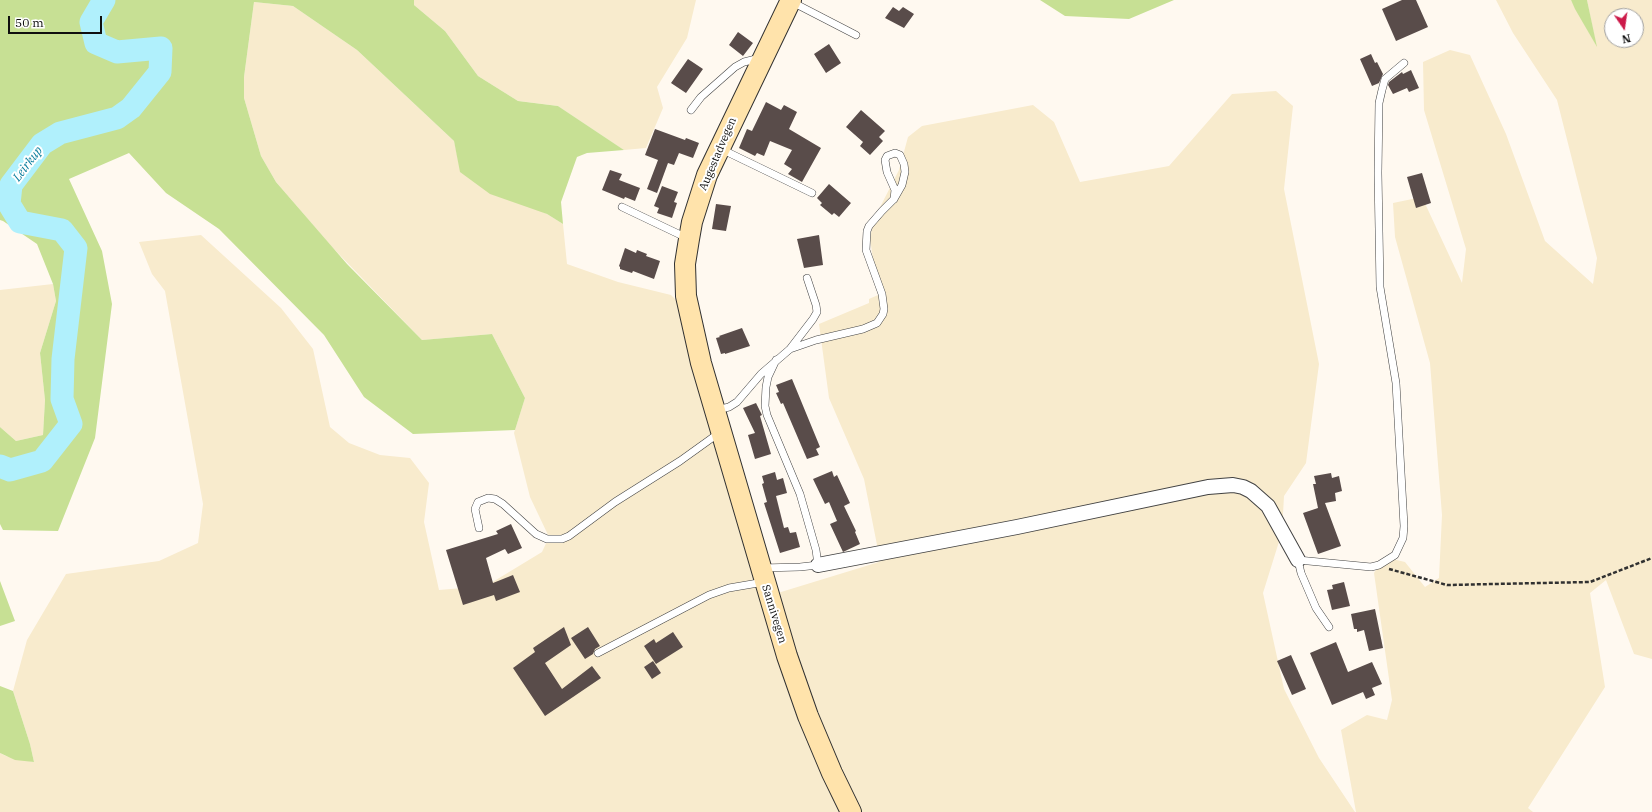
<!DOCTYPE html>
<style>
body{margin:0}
#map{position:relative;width:1652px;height:812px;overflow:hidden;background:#fff9f0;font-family:"IBM Plex Serif",serif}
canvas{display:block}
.north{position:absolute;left:1604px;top:8px;width:40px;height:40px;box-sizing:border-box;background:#fff;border:1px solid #9f9f9f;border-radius:50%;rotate:167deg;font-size:11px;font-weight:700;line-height:16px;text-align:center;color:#0f0f0f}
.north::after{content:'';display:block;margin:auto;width:14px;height:18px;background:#cc1949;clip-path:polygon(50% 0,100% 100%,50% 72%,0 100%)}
.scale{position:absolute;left:8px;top:16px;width:94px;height:18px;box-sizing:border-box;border:2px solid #0f0f0f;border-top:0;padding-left:5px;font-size:12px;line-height:14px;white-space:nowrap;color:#0f0f0f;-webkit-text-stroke:3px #fff;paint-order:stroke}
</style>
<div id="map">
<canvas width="1652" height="812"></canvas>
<div class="north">N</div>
<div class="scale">50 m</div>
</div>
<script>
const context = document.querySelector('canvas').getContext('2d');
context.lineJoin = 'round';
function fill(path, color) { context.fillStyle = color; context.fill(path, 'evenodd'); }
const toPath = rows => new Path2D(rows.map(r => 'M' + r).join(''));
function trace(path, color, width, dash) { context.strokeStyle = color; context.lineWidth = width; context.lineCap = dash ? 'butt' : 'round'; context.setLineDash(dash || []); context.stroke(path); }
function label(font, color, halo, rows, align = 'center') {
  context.font = font + ' "IBM Plex Serif",serif'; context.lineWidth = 4; context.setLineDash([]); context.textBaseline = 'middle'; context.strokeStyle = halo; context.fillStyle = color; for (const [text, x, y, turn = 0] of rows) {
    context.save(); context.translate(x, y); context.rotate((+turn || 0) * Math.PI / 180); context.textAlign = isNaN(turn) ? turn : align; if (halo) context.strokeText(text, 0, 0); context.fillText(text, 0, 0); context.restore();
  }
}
fill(toPath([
 [414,0,696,0,687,38,657,87,663,108,646,148,624,150,558,106,518,101,478,76,445,31,414,5],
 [1496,0,1571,0,1596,45,1587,0,1652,0,1652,659,1634,654,1606,580,1590,593,1605,687,1528,808,1533,812,1356,812,1341,730,1367,715,1387,720,1392,700,1374,573,1384,557,1405,562,1425,587,1439,578,1442,515,1430,363,1395,237,1393,203,1422,197,1462,283,1466,249,1424,110,1423,62,1450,50,1470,55,1506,134,1545,241,1593,284,1597,258,1557,100,1513,33],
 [1612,16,1636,16,1636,40,1612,40],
 [254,2,293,6,357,50,454,141,461,172,547,214,563,224,567,264,618,282,671,295,682,306,768,596,879,562,878,550,864,479,829,398,819,324,869,303,869,299,878,295,870,238,874,219,899,170,908,137,922,126,1033,105,1054,122,1080,182,1169,166,1232,94,1276,91,1293,106,1284,189,1319,364,1306,463,1284,496,1282,532,1263,593,1284,689,1319,758,1355,812,0,812,0,753,6,756,34,762,30,744,13,691,27,640,66,574,159,561,198,543,203,504,165,291,152,274,139,242,201,235,281,308,313,349,330,427,349,443,380,455,410,458,429,483,424,522,439,590,486,586,542,552,549,537,530,497,514,433,525,398,492,334,422,340,332,247,276,182,261,156,244,98,244,77],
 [53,284,56,301,40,353,45,400,43,435,16,441,0,427,0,290]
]), '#f8ebcd');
fill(toPath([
 [0,0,414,0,414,5,445,31,478,76,518,101,558,106,624,150,587,153,577,157,561,202,563,224,547,214,490,194,460,172,454,141,357,50,293,6,254,2,244,77,244,98,261,156,276,182,347,264,422,340,492,334,525,398,515,430,413,434,364,397,324,335,219,229,166,193,129,153,69,179,102,251,112,304,95,438,58,531,3,530,0,524,0,427,16,441,43,435,45,400,40,353,56,301,53,284,37,244,3,221,0,220],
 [1040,0,1174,0,1129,19,1065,16],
 [1571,0,1587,0,1597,47,1575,9],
 [0,581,15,621,0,626],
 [0,686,13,691,30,744,34,762,15,760,0,753]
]), '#c7e094');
trace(toPath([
 [0,466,10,470,42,461,71,424,62,399,63,359,76,248,62,230,20,222,9,204,11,185,42,144,60,133,117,118,131,108,160,72,161,48,117,52,96,43,91,22,104,0]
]), '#b0f0fc', 23);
fill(toPath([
 [1402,0,1416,0,1428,27,1396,41,1382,9],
 [893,7,899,11,903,7,914,14,904,28,885,18],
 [738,32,753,43,743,56,729,45],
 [829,44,841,63,826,73,814,54],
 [1371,54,1375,63,1377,62,1383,74,1379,83,1372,86,1360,59],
 [688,59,703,69,686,93,671,83],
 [1411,70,1419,88,1409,92,1407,88,1393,94,1388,85,1389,82,1402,72,1403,74],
 [766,102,781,110,784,105,797,112,789,129,821,148,802,182,788,174,792,169,784,164,792,150,770,141,764,156,757,153,755,156,739,148,747,129,752,131],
 [861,110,885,131,879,137,883,141,870,155,860,146,863,142,846,127],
 [655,129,685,140,686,138,699,143,693,158,679,153,674,165,668,163,657,193,647,189,658,160,645,155],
 [610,170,622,174,619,180,640,188,635,201,625,197,624,199,602,190],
 [1422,173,1431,203,1416,208,1407,177],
 [829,184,851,203,839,217,834,213,832,215,820,205,822,203,817,198],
 [662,186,678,192,674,202,677,203,672,218,657,213,659,208,654,206],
 [716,204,731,206,726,231,712,229],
 [819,235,823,265,804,268,797,239],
 [625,248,636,253,637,250,647,254,646,256,660,261,654,279,633,271,632,273,620,269,620,267,619,266],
 [742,328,750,346,725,354,725,353,721,354,716,338,720,337,719,336],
 [792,379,820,447,816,449,819,455,807,459,783,403,781,404,776,393,779,392,776,385],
 [756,403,762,415,760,416,771,454,755,459,748,435,755,433,743,408],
 [832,471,834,477,837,475,850,503,844,506,856,531,855,532,860,544,843,552,830,524,837,521,829,502,825,504,813,479],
 [775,472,777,480,783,478,787,493,776,496,784,528,788,527,790,533,796,532,800,547,780,553,764,503,767,502,762,484,764,483,762,476],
 [1331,473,1332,478,1339,476,1342,491,1335,493,1336,501,1325,503,1341,546,1318,554,1303,513,1318,508,1313,484,1316,484,1314,476],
 [511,524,522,548,508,554,505,549,486,558,493,583,513,575,520,592,496,601,494,595,463,605,446,550,498,534,496,531],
 [1344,582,1350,606,1332,610,1327,590,1333,589,1332,585],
 [1375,609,1383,648,1369,651,1364,630,1357,632,1357,629,1354,629,1351,614],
 [564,627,571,645,545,663,562,689,592,666,601,678,545,716,513,668,535,652,533,648],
 [588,627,600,646,595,649,593,654,585,659,571,638],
 [673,632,683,647,656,664,644,646,654,639,656,643],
 [1336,642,1348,672,1372,662,1382,684,1372,688,1375,695,1366,699,1363,692,1332,705,1310,653],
 [1291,655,1306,689,1292,695,1277,661],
 [653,661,661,673,652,679,644,667]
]), '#594c4a');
const lane = toPath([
 [792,2,856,35],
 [691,110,701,97,735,67,744,62,760,58],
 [721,149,812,193],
 [622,207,687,238],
 [790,349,816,340,863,329,877,323,883,314,884,309,882,294,866,250,867,231,869,226,882,211,894,199,902,185,905,172,904,164,900,155,895,153,887,156,885,160,887,172,895,190,894,199],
 [717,410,729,407,737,402,761,374,790,349,813,319,817,312,816,305,807,278],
 [479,528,475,509,478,502,488,498,495,499,503,504,536,534,547,539,562,539,569,536,615,502,680,461,719,433],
 [762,568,800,567,818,565,816,550,800,494,767,415,765,406,766,387,768,377,776,360],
 [1329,627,1316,608,1301,573,1298,560,1371,567,1379,565,1395,555,1403,538,1404,526,1396,383,1380,287,1378,173,1379,103,1382,90,1385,79,1404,63],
 [598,653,709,595,729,588,764,582]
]);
const street = toPath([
 [818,565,1017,527,1208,487,1233,485,1243,487,1251,491,1268,506,1298,560]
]);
const secondary = toPath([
 [791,0,707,175,692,222,689,239,685,264,686,296,701,363,787,656,808,716,832,773,851,812]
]);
trace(lane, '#424242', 8);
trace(street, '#424242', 16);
trace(secondary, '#313131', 22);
trace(toPath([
 [1389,569,1447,585,1590,582,1652,558]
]), '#313131', 2.5, [4, 2]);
trace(lane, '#fff', 7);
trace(street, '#fff', 14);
trace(secondary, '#ffe3ab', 20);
label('11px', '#0f0f0f', '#fff', [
 ["Augestadvegen",718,154,-67],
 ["Sannivegen",774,614,73]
]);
label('italic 12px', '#0c7e9d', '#fff', [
 ["Leirkup",28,164,-53]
]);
</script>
